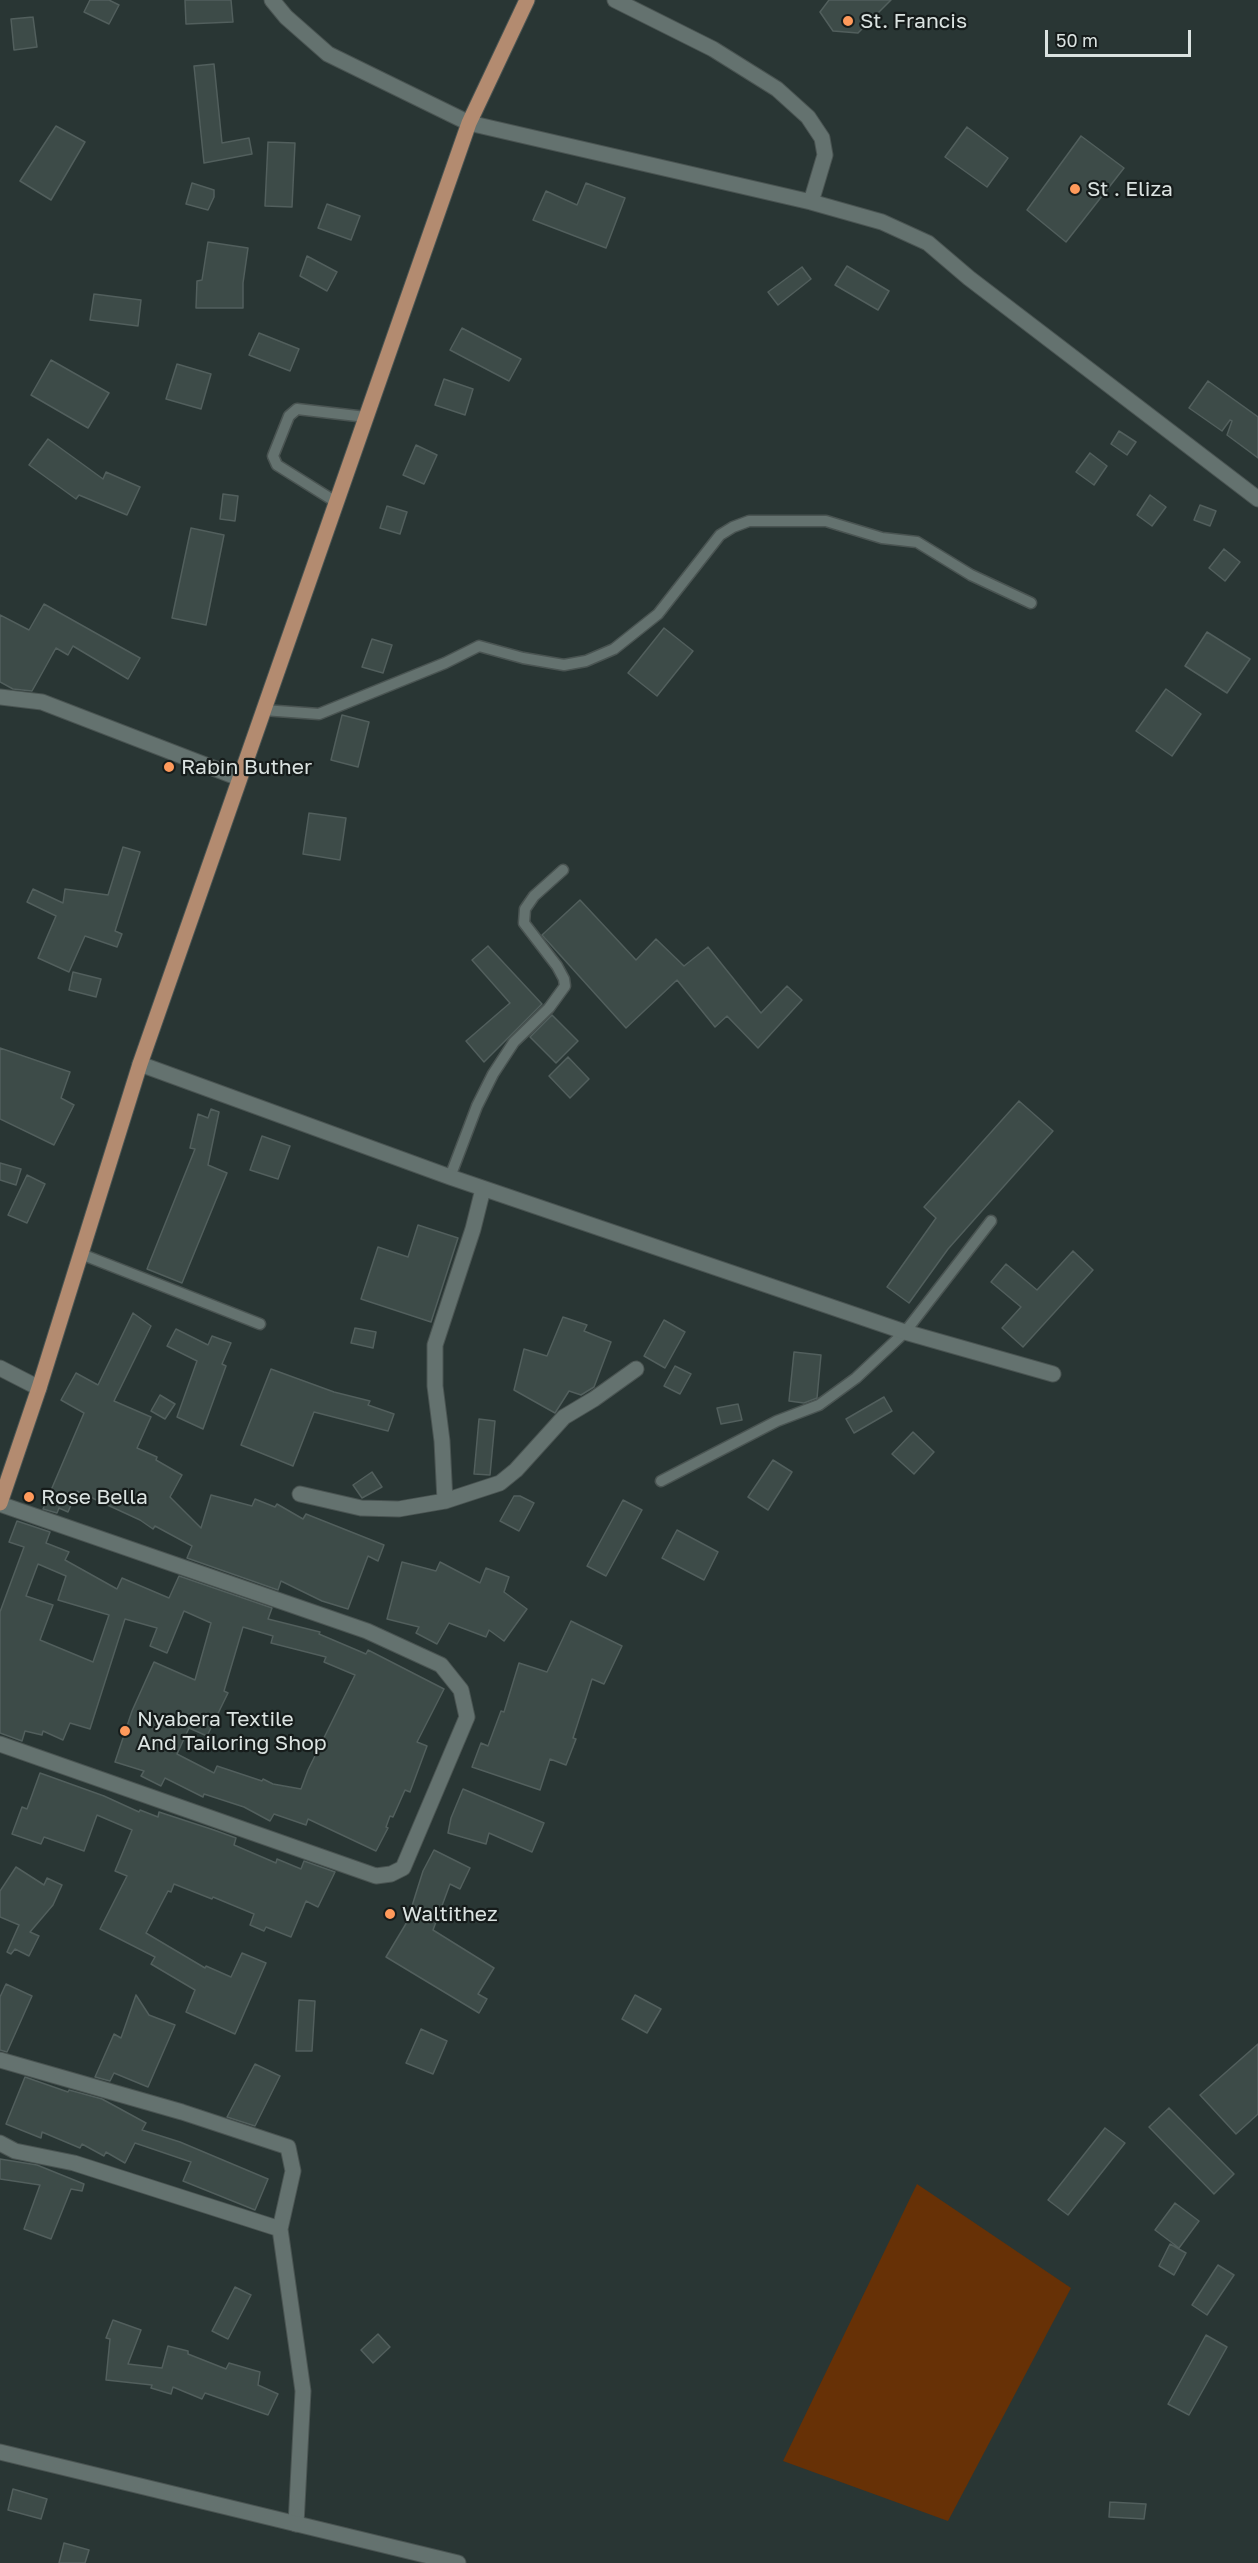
<!DOCTYPE html>
<style>
body{margin:0}
#map{position:relative;width:1258px;height:2563px;overflow:hidden;background:#293634;font-family:"Golos Text",sans-serif}
canvas{display:block}
.scale{position:absolute;left:1045px;top:30px;width:146px;height:27px;box-sizing:border-box;border:3px solid #dbe3e1;border-top:0;padding-left:8px;font-size:18px;line-height:21px;white-space:nowrap;color:#dbe3e1;-webkit-text-stroke:4px #161c1b;paint-order:stroke}
</style>
<div id="map">
<canvas width="1258" height="2563"></canvas>
<div class="scale">50 m</div>
</div>
<script>
const context = document.querySelector('canvas').getContext('2d');
context.lineJoin = 'round';
function fill(path, color) { context.fillStyle = color; context.fill(path, 'evenodd'); }
const toPath = rows => new Path2D(rows.map(r => 'M' + r).join(''));
function trace(path, color, width, dash) { context.strokeStyle = color; context.lineWidth = width; context.lineCap = dash ? 'butt' : 'round'; context.setLineDash(dash || []); context.stroke(path); }
function label(font, color, halo, rows, align = 'center') {
  context.font = font + ' "Golos Text",sans-serif'; context.lineWidth = 4.5; context.setLineDash([]); context.textBaseline = 'middle'; context.strokeStyle = halo; context.fillStyle = color; for (const [text, x, y, turn = 0] of rows) {
    context.save(); context.translate(x, y); context.rotate((+turn || 0) * Math.PI / 180); context.textAlign = isNaN(turn) ? turn : align; if (halo) context.strokeText(text, 0, 0); context.fillText(text, 0, 0); context.restore();
  }
}
fill(toPath([
 [917,2184,1071,2288,948,2521,783,2461]
]), '#673106');
const building = toPath([
 [90,0,109,0,119,5,109,24,84,12,90,0],
 [185,0,231,0,233,22,186,24,185,0],
 [829,0,891,0,858,33,833,31,820,12,829,0],
 [33,17,37,47,14,50,11,19,33,17],
 [214,64,222,143,249,138,252,154,204,163,194,66,214,64],
 [56,126,85,142,51,200,20,181,56,126],
 [967,127,1008,158,987,187,945,157,967,127],
 [1081,136,1124,168,1066,242,1027,210,1081,136],
 [268,142,295,143,292,207,265,206,268,142],
 [192,183,214,190,214,197,208,210,186,204,192,183],
 [586,183,625,198,606,248,533,220,546,191,577,205,586,183],
 [327,204,360,216,351,240,318,228,327,204],
 [208,242,248,248,243,283,243,308,196,308,197,281,202,280,208,242],
 [307,256,337,272,327,291,300,276,307,256],
 [847,266,889,291,878,310,835,285,847,266],
 [802,267,811,279,778,305,768,292,802,267],
 [94,294,141,300,138,326,90,320,94,294],
 [462,328,521,359,509,381,450,350,462,328],
 [259,333,299,349,290,371,249,355,259,333],
 [51,360,109,393,88,428,31,395,51,360],
 [177,364,211,374,201,409,166,399,177,364],
 [444,379,473,389,465,415,435,405,444,379],
 [1208,381,1258,417,1258,458,1227,435,1232,421,1230,420,1222,431,1189,408,1208,381],
 [1119,431,1136,442,1127,455,1111,444,1119,431],
 [48,439,103,479,106,472,140,487,127,515,79,495,76,499,29,465,48,439],
 [416,445,437,455,424,484,403,475,416,445],
 [1090,453,1107,466,1094,485,1076,472,1090,453],
 [223,494,238,496,235,521,220,519,223,494],
 [1150,495,1166,507,1152,526,1137,515,1150,495],
 [1200,505,1216,511,1210,526,1194,520,1200,505],
 [387,506,407,512,400,534,380,528,387,506],
 [191,528,224,535,206,625,172,618,191,528],
 [1224,549,1240,562,1225,581,1209,568,1224,549],
 [44,604,140,658,128,679,73,646,68,655,56,648,32,691,13,689,0,682,0,615,29,630,44,604],
 [664,628,693,651,657,696,628,673,664,628],
 [1207,632,1250,659,1227,693,1185,666,1207,632],
 [372,639,392,645,383,673,362,667,372,639],
 [1166,689,1201,714,1172,756,1136,731,1166,689],
 [342,715,369,722,358,767,331,760,342,715],
 [309,813,346,818,340,860,303,854,309,813],
 [123,847,140,852,115,931,122,934,117,947,85,936,69,972,38,958,56,916,27,902,33,889,63,903,65,889,108,895,123,847],
 [580,900,636,960,656,939,684,966,708,947,761,1013,787,986,802,1000,758,1048,727,1016,715,1027,677,980,626,1028,542,935,580,900],
 [488,946,542,1004,484,1062,466,1041,510,1003,472,960,488,946],
 [73,972,101,979,96,997,69,990,73,972],
 [552,1015,578,1041,556,1063,530,1037,552,1015],
 [0,1048,70,1072,61,1098,74,1105,54,1145,0,1119,0,1048],
 [568,1057,589,1079,570,1098,549,1076,568,1057],
 [1019,1101,1053,1131,948,1249,909,1303,887,1287,936,1218,924,1207,1019,1101],
 [211,1109,219,1112,208,1165,227,1173,182,1283,147,1269,195,1149,190,1148,198,1114,208,1118,211,1109],
 [262,1136,290,1146,278,1179,250,1170,262,1136],
 [0,1163,21,1169,16,1185,0,1180,0,1163],
 [27,1175,45,1184,27,1223,8,1215,27,1175],
 [418,1225,458,1238,431,1322,361,1299,378,1247,408,1257,418,1225],
 [1073,1251,1093,1270,1023,1347,1002,1328,1021,1307,991,1282,1006,1264,1037,1290,1073,1251],
 [133,1313,151,1326,114,1401,151,1417,137,1448,157,1457,156,1460,182,1475,170,1497,201,1528,211,1495,252,1506,255,1499,275,1507,277,1504,303,1519,306,1514,384,1545,378,1561,368,1556,348,1609,322,1601,281,1581,278,1590,187,1558,192,1546,155,1526,153,1529,140,1520,77,1491,68,1512,59,1508,57,1513,43,1509,84,1413,61,1400,76,1373,98,1385,133,1313],
 [563,1317,587,1325,584,1331,611,1342,594,1387,581,1395,569,1391,555,1413,514,1390,524,1349,547,1356,563,1317],
 [664,1320,685,1332,665,1368,644,1356,664,1320],
 [355,1328,376,1332,373,1348,351,1343,355,1328],
 [176,1329,208,1345,212,1336,231,1343,222,1364,226,1366,203,1429,177,1417,197,1361,167,1346,176,1329],
 [794,1352,821,1355,817,1398,804,1403,789,1401,794,1352],
 [675,1366,691,1374,680,1394,664,1386,675,1366],
 [271,1369,334,1392,370,1401,368,1405,394,1414,388,1431,314,1412,293,1466,241,1445,271,1369],
 [160,1395,175,1404,165,1419,151,1411,160,1395],
 [884,1397,892,1411,854,1433,846,1419,884,1397],
 [738,1404,742,1420,721,1424,717,1408,738,1404],
 [479,1419,495,1421,490,1475,474,1474,479,1419],
 [913,1432,934,1452,914,1474,892,1454,913,1432],
 [773,1460,792,1472,768,1510,748,1497,773,1460],
 [372,1472,382,1487,362,1498,353,1485,372,1472],
 [514,1496,520,1496,534,1503,519,1531,500,1521,514,1496],
 [623,1500,642,1510,606,1576,587,1566,623,1500],
 [17,1521,50,1532,46,1543,69,1552,65,1560,117,1589,122,1578,169,1598,179,1576,272,1608,268,1619,320,1632,319,1634,366,1654,368,1650,444,1689,417,1742,427,1746,410,1792,405,1790,393,1817,390,1816,386,1827,388,1828,376,1851,308,1819,306,1825,274,1814,270,1821,244,1807,204,1794,203,1797,165,1778,161,1786,141,1776,144,1771,115,1762,132,1711,154,1662,195,1680,211,1623,184,1611,167,1653,150,1646,157,1628,125,1619,90,1729,70,1723,63,1740,43,1731,42,1735,25,1731,22,1741,0,1733,0,1612,24,1547,9,1542,17,1521],
 [38,1564,66,1576,58,1600,109,1615,93,1662,40,1640,53,1605,26,1596,38,1564],
 [243,1627,273,1636,271,1643,326,1657,324,1662,355,1675,308,1770,301,1789,273,1784,263,1779,262,1781,217,1766,214,1773,177,1754,189,1728,207,1736,228,1693,224,1691,243,1627],
 [677,1530,718,1552,704,1580,662,1558,677,1530],
 [402,1562,436,1571,440,1562,480,1583,486,1568,509,1577,504,1592,527,1609,504,1641,489,1630,486,1637,449,1623,437,1644,416,1633,419,1627,387,1619,402,1562],
 [571,1621,622,1646,604,1684,592,1679,573,1738,576,1739,566,1765,550,1759,540,1790,472,1767,481,1743,488,1746,501,1711,504,1712,519,1663,547,1672,571,1621],
 [40,1773,104,1796,139,1812,140,1810,158,1817,159,1812,214,1830,236,1838,234,1845,276,1863,277,1859,301,1869,304,1861,335,1872,318,1907,306,1901,291,1937,266,1927,264,1931,250,1925,254,1914,213,1897,212,1899,174,1884,171,1892,168,1891,146,1933,205,1968,206,1966,231,1977,242,1953,266,1963,235,2034,186,2012,195,1990,151,1964,155,1957,100,1929,127,1876,115,1871,132,1830,97,1815,84,1851,44,1837,41,1844,12,1834,22,1807,27,1809,40,1773],
 [463,1789,544,1823,532,1852,489,1833,486,1844,448,1833,451,1818,463,1789],
 [434,1850,470,1868,460,1889,450,1884,433,1930,494,1968,478,1994,487,1999,479,2013,386,1957,416,1907,412,1906,423,1871,434,1850],
 [16,1867,44,1885,47,1878,62,1885,53,1905,30,1932,39,1936,29,1956,15,1949,11,1954,7,1952,19,1925,0,1917,0,1891,16,1867],
 [6,1984,32,1996,7,2052,0,2050,0,1997,6,1984],
 [136,1995,149,2015,175,2025,148,2087,114,2073,110,2081,95,2077,114,2034,121,2038,136,1995],
 [635,1995,661,2009,647,2033,622,2019,635,1995],
 [299,2000,315,2001,312,2051,296,2051,299,2000],
 [421,2029,447,2041,433,2074,406,2063,421,2029],
 [1258,2044,1258,2114,1236,2134,1200,2095,1258,2044],
 [255,2064,280,2076,255,2126,227,2117,255,2064],
 [25,2077,68,2092,69,2090,102,2099,146,2123,142,2130,180,2142,268,2179,255,2210,183,2181,191,2162,135,2143,125,2163,106,2152,104,2156,82,2144,80,2148,42,2132,41,2138,6,2124,25,2077],
 [1169,2108,1234,2174,1214,2194,1149,2127,1169,2108],
 [1105,2128,1125,2143,1068,2215,1048,2200,1105,2128],
 [0,2159,37,2165,84,2184,82,2191,71,2189,51,2239,24,2229,40,2185,0,2179,0,2159],
 [1175,2203,1199,2221,1179,2248,1155,2230,1175,2203],
 [1170,2244,1186,2253,1174,2275,1159,2266,1170,2244],
 [1218,2265,1234,2275,1207,2315,1192,2305,1218,2265],
 [235,2287,251,2295,228,2339,212,2331,235,2287],
 [113,2320,141,2330,128,2364,162,2368,168,2346,188,2351,188,2354,226,2369,229,2363,260,2372,258,2385,278,2394,268,2415,205,2393,202,2399,173,2387,171,2394,151,2388,152,2385,106,2380,110,2339,106,2338,113,2320],
 [378,2334,390,2347,373,2363,361,2350,378,2334],
 [1206,2335,1227,2347,1189,2415,1168,2404,1206,2335],
 [13,2489,47,2499,41,2519,8,2510,13,2489],
 [1110,2502,1146,2504,1144,2519,1109,2517,1110,2502],
 [64,2543,89,2550,85,2563,59,2563,64,2543]
]);
fill(building, '#3d4b48');
trace(building, '#525f5d', 1.5);
const service = toPath([
 [336,502,277,465,273,456,289,416,297,409,366,417],
 [263,710,319,714,445,663,479,646,523,658,564,665,586,661,614,649,658,614,720,535,733,527,749,521,826,521,882,538,917,542,971,575,1031,603],
 [450,1177,477,1106,493,1074,514,1042,549,1008,565,986,564,979,557,966,524,923,525,909,534,896,563,870],
 [81,1254,260,1324],
 [661,1481,777,1421,819,1405,856,1378,905,1332,991,1221]
]);
const minor = toPath([
 [615,0,713,49,777,89,808,117,822,138,825,155,811,202],
 [469,123,811,202,882,222,928,243,969,278,1258,499],
 [0,697,42,702,239,778],
 [140,1064,450,1177,905,1332,1053,1374],
 [0,1368,39,1388],
 [300,1494,361,1508,399,1509,445,1501,500,1483,516,1470,564,1417,594,1399,636,1369],
 [445,1501,442,1441,435,1386,435,1345,473,1229,483,1189],
 [0,1504,367,1631,441,1665,461,1690,467,1717,403,1868,391,1874,376,1876,0,1744],
 [0,2060,182,2112,288,2147,293,2171,280,2229,303,2391,296,2524],
 [0,2143,15,2151,74,2163,280,2229]
]);
const tertiary = toPath([
 [272,0,286,17,328,54,469,123],
 [0,2452,458,2563]
]);
const primary = toPath([
 [0,1503,39,1388,140,1064,469,123,527,0]
]);
trace(service, '#4a5452', 13);
trace(minor, '#4a5452', 17);
trace(tertiary, '#4a5452', 17);
trace(primary, '#4a5452', 17);
trace(service, '#64726f', 10);
trace(minor, '#64726f', 15);
trace(tertiary, '#64726f', 15);
trace(primary, '#b38b70', 15);
for (const [x, y, r, color] of [
 [848,21,6,"#ff9a5b"],
 [1075,189,6,"#ff9a5b"],
 [169,767,6,"#ff9a5b"],
 [29,1497,6,"#ff9a5b"],
 [125,1731,6,"#ff9a5b"],
 [390,1914,6,"#ff9a5b"]
]) { const dot = new Path2D(); dot.arc(x, y, r, 0, 2 * Math.PI); context.fillStyle = color; context.fill(dot); trace(dot, '#161c1b', 2); }
label('21px', '#dbe3e1', '#161c1b', [
 ["St. Francis",860,21],
 ["St . Eliza",1087,189],
 ["Rabin Buther",181,767],
 ["Rose Bella",41,1497],
 ["Nyabera Textile",137,1719],
 ["And Tailoring Shop",137,1743],
 ["Waltithez",402,1914]
], 'left');
</script>
